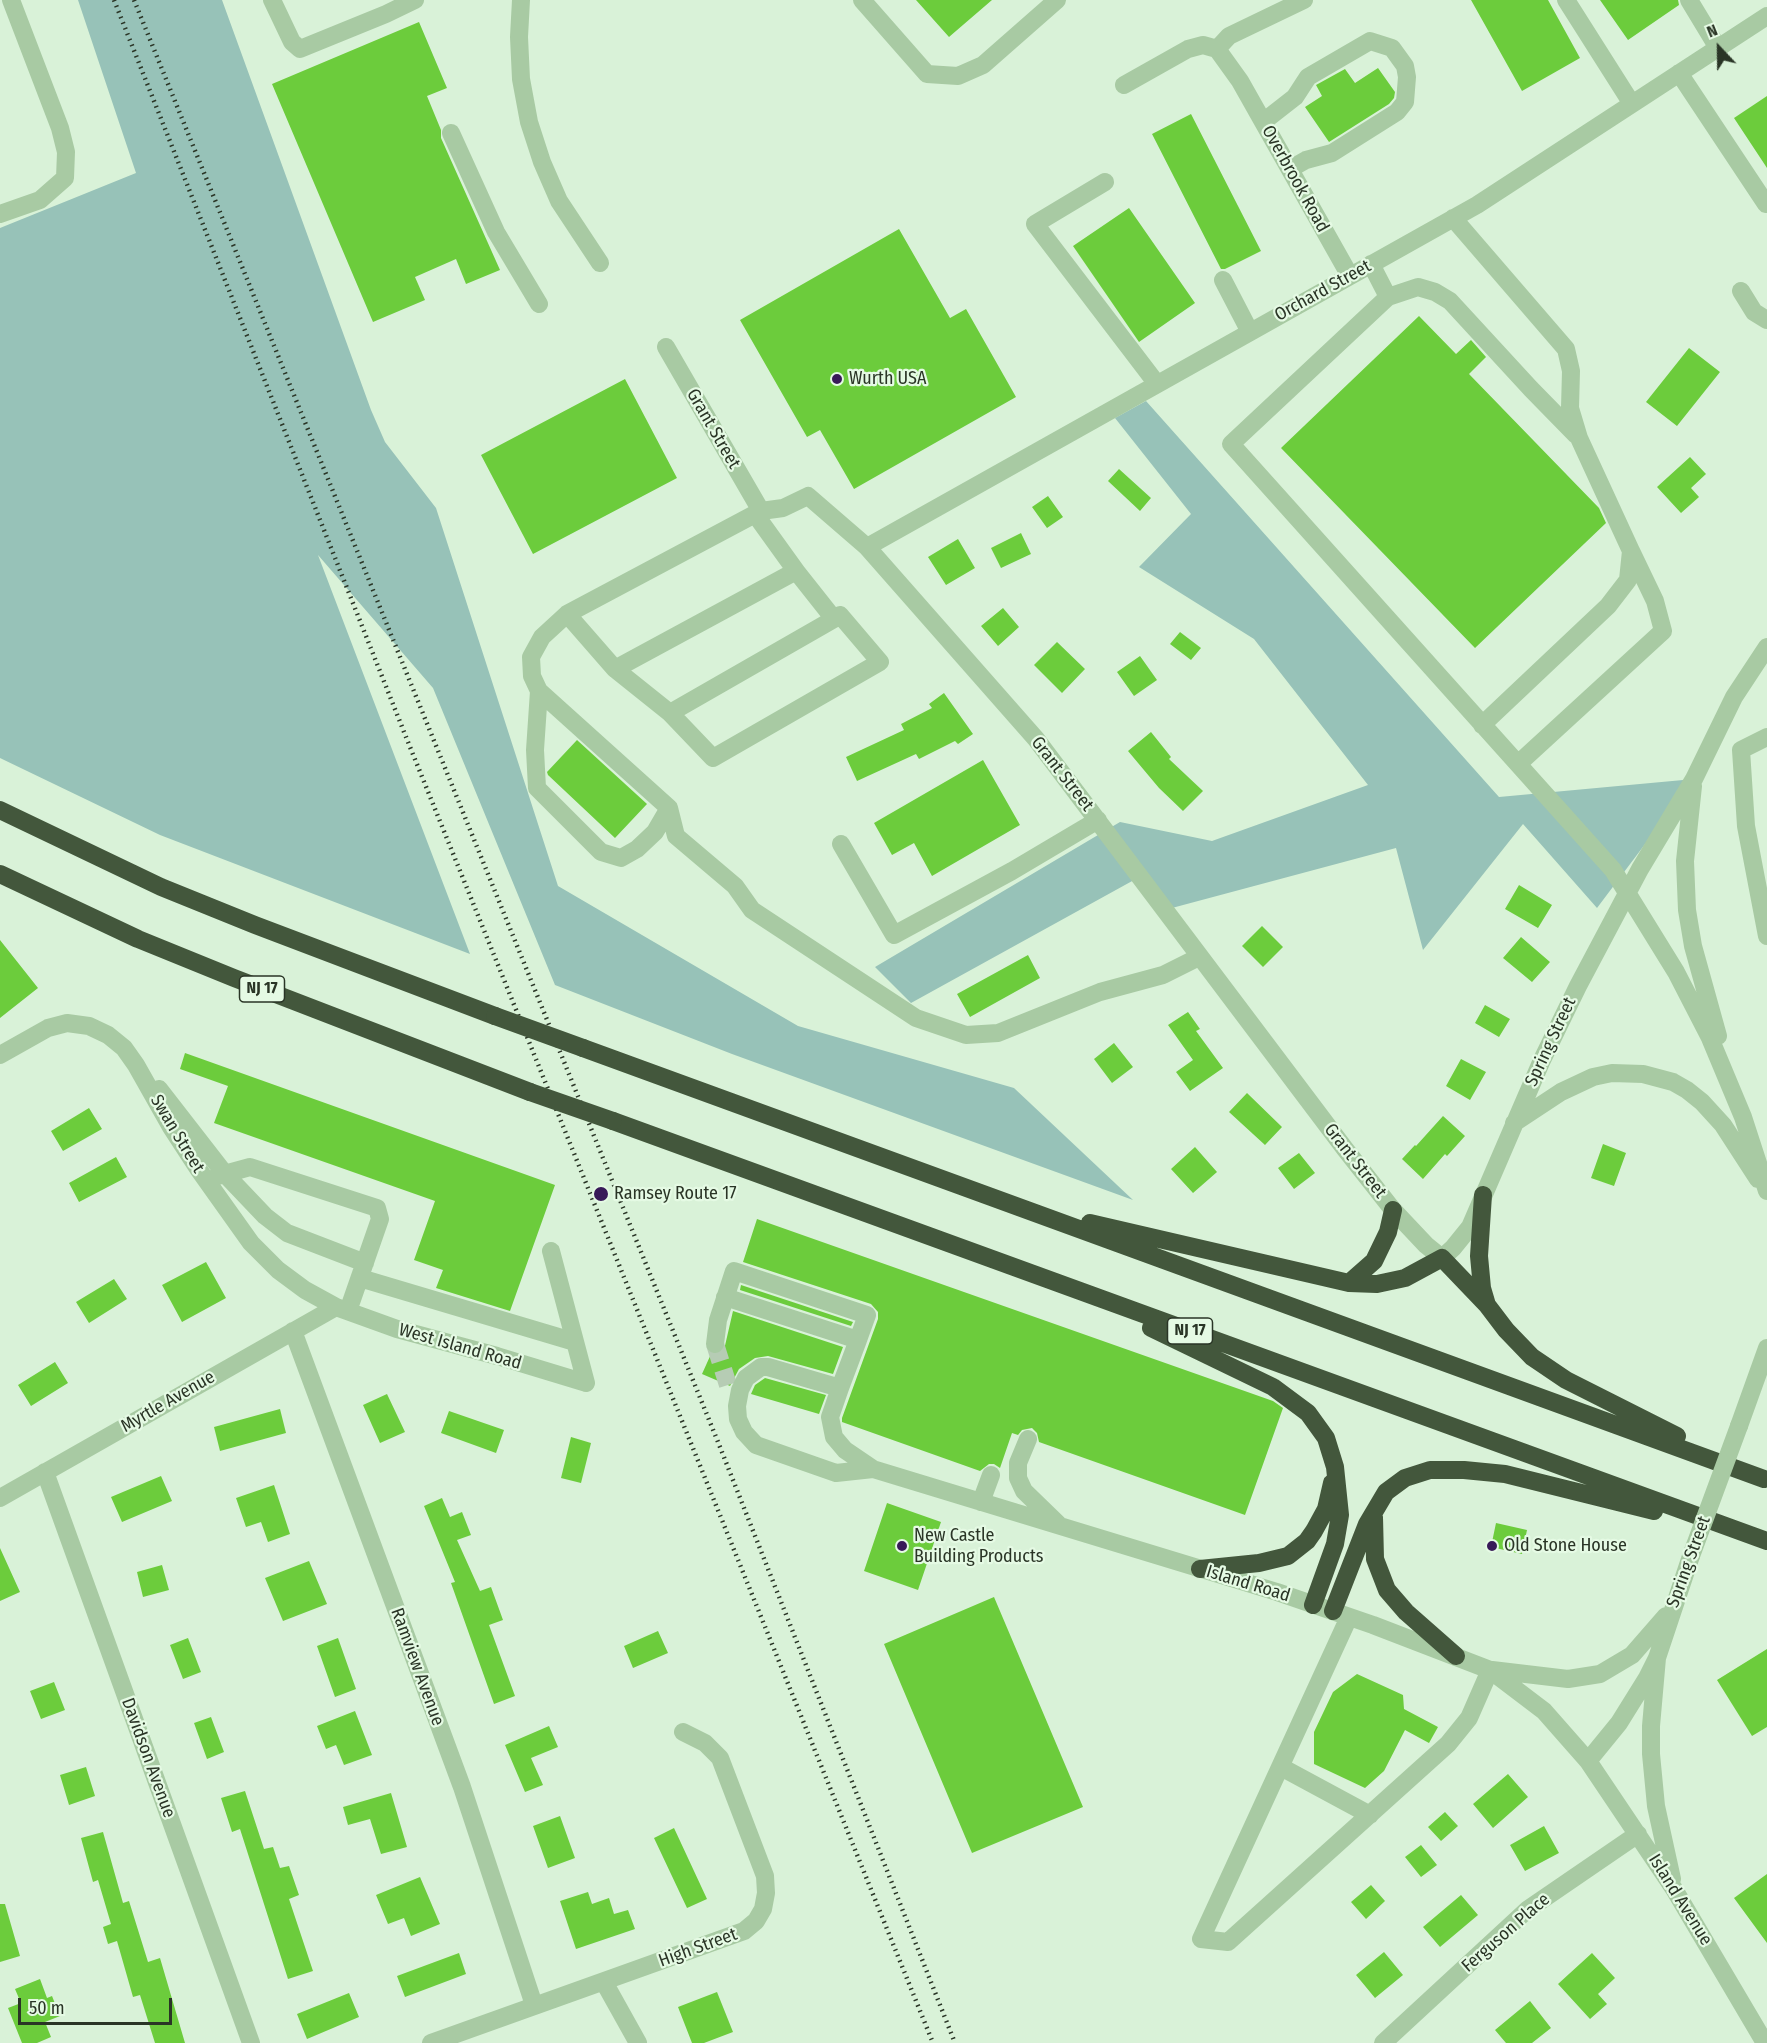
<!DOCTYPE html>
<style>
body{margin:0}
#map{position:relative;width:1767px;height:2043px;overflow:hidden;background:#d9f2d8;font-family:"Fira Sans Condensed",sans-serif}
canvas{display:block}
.north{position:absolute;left:1689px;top:18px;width:60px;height:60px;-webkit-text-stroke:4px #e5fae4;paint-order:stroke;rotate:338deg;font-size:16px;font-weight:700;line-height:24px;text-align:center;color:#2a3526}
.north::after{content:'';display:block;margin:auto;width:21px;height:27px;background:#2a3526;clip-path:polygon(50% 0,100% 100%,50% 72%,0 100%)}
.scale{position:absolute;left:18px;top:1998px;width:154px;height:27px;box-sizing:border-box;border:3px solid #2a3526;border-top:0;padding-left:8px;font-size:18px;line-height:21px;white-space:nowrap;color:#2a3526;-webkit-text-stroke:4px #e5fae4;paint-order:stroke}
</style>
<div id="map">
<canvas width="1767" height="2043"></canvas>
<div class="north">N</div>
<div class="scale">50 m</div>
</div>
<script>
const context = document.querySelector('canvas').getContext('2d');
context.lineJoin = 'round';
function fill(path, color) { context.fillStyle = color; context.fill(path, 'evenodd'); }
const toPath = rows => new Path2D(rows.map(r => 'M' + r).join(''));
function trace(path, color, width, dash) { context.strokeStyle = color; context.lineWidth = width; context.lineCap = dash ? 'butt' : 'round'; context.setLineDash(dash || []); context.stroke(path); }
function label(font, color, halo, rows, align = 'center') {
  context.font = font + ' "Fira Sans Condensed",sans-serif'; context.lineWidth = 4.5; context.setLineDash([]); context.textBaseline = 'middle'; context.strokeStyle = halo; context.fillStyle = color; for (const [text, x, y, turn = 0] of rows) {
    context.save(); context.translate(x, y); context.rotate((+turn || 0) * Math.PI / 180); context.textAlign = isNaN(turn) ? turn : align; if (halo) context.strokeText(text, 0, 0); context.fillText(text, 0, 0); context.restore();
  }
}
fill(toPath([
 [78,0,222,0,371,410,385,442,436,508,558,886,798,1026,1014,1088,1133,1200,732,1054,555,985,433,688,318,555,470,954,160,835,0,758,0,228,136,173],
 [1146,401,1499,797,1694,779,1597,908,1523,824,1423,950,1396,848,1157,912,1134,880,911,1003,875,967,1120,822,1212,841,1368,785,1254,639,1139,567,1191,514,1115,418]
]), '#97c2b8');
fill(toPath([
 [916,0,992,0,949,37],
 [1471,0,1548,0,1580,58,1522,91],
 [1600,0,1678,0,1679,5,1628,40],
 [419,22,447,88,427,96,441,130,441,138,500,270,466,284,456,259,415,277,425,300,373,322,272,84],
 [1378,68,1395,92,1394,98,1389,104,1329,142,1305,107,1322,96,1316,85,1345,69,1355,83],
 [1767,96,1767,168,1734,118],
 [1191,114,1261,251,1225,269,1221,269,1152,134],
 [1129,208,1195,303,1139,342,1073,246],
 [899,229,950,318,966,309,1016,397,854,489,820,430,807,437,740,320],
 [1419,316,1456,354,1471,340,1486,357,1469,374,1599,508,1606,523,1475,648,1281,448],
 [1689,348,1720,372,1677,426,1646,402],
 [625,379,677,478,533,554,481,455],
 [1690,457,1706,474,1691,488,1699,497,1681,513,1657,487],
 [1119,469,1151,498,1140,511,1108,481],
 [1048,496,1063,517,1047,528,1032,507],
 [1021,533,1031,554,1001,568,991,548],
 [958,539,975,568,946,585,928,557],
 [1003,608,1019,627,998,646,981,626],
 [1180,632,1201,648,1191,660,1170,644],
 [1057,642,1085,669,1062,693,1034,665],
 [1140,656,1157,680,1134,696,1117,672],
 [944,693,973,734,958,744,955,741,919,759,916,754,857,781,846,757,904,730,901,724,932,708,929,704],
 [1151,732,1171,757,1169,759,1203,791,1183,811,1159,788,1128,751],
 [577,740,647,804,615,838,548,775,547,772],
 [983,760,1020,825,932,876,914,843,892,855,874,823],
 [1519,885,1552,905,1538,928,1505,909],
 [1262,926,1283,947,1263,967,1242,946],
 [1521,937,1550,962,1532,982,1503,958],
 [0,940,38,988,0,1018],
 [1028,955,1040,978,970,1017,957,994],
 [1485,1005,1510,1019,1499,1037,1475,1023],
 [1188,1012,1200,1029,1196,1031,1223,1068,1190,1091,1176,1072,1193,1060,1168,1025],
 [1114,1043,1133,1067,1112,1083,1094,1059],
 [185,1053,555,1185,510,1311,436,1288,443,1270,414,1260,435,1201,214,1123,228,1086,180,1069],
 [1461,1059,1486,1072,1470,1100,1446,1086],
 [1247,1093,1282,1127,1265,1145,1229,1112],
 [89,1108,102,1129,63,1151,51,1131],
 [1443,1116,1465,1136,1447,1156,1445,1154,1423,1179,1402,1159,1415,1145,1416,1146],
 [1603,1144,1626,1153,1614,1186,1591,1178],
 [1195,1147,1217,1172,1193,1193,1171,1169],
 [1299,1153,1315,1173,1294,1189,1278,1168],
 [116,1157,127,1177,79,1202,69,1183],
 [757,1219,1273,1401,1283,1408,1245,1515,1039,1442,1037,1433,1032,1428,1022,1430,1018,1435,1012,1433,1000,1468,994,1464,989,1464,980,1471,842,1422,842,1418,878,1319,878,1312,871,1304,743,1262],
 [206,1262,226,1298,182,1322,162,1285],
 [114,1279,127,1299,89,1323,76,1302],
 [741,1285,853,1322,851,1326,740,1290],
 [733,1311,843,1347,833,1374,768,1356,755,1358,739,1369,730,1386,702,1374,711,1354,719,1355,724,1350],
 [55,1362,68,1383,31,1406,18,1385],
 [765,1378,826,1395,819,1414,751,1394,755,1385],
 [387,1394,405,1432,380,1443,363,1405],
 [280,1409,286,1433,220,1451,214,1427],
 [449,1411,504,1430,496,1453,441,1433],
 [571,1437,591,1443,581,1483,561,1478],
 [161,1476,172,1501,122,1522,111,1497],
 [274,1485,290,1534,268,1542,261,1522,246,1527,236,1498],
 [442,1498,450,1517,462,1512,471,1535,457,1540,480,1591,491,1587,503,1620,489,1625,515,1696,494,1704,451,1583,455,1582,424,1506],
 [887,1503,941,1522,918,1590,864,1571],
 [1496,1523,1527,1530,1522,1554,1491,1547],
 [0,1548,20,1592,0,1601],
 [309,1561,327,1604,283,1621,265,1578],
 [162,1565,169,1590,143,1597,137,1572],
 [994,1597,1083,1807,972,1853,884,1644],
 [658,1631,668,1653,633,1668,624,1646],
 [188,1638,201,1672,183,1679,170,1645],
 [338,1638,356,1689,335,1697,317,1646],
 [1767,1649,1767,1727,1752,1736,1717,1680],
 [1357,1674,1403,1695,1404,1709,1438,1727,1429,1743,1405,1730,1384,1771,1365,1788,1314,1764,1314,1732,1333,1692],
 [54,1682,65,1710,41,1719,30,1691],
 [355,1711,372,1755,344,1765,336,1745,326,1749,317,1726],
 [211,1717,224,1752,207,1759,194,1723],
 [549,1726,558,1747,531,1758,543,1785,525,1792,505,1745],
 [86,1767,95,1796,69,1805,60,1775],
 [1508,1774,1528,1797,1493,1828,1473,1804],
 [245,1791,264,1849,273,1847,280,1868,289,1866,299,1895,289,1899,313,1971,288,1979,240,1829,232,1832,221,1798],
 [391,1793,407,1847,381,1854,370,1819,348,1825,343,1807],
 [1445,1812,1458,1826,1441,1841,1428,1827],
 [560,1816,575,1858,548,1868,533,1826],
 [1544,1826,1559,1853,1525,1871,1510,1845],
 [674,1828,707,1899,687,1908,654,1838],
 [103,1832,123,1903,129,1901,148,1962,160,1958,185,2043,155,2043,140,1995,133,1997,117,1941,108,1944,103,1927,111,1924,98,1880,93,1882,81,1838],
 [1421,1845,1437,1865,1421,1877,1405,1857],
 [1767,1874,1767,1943,1734,1898],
 [420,1877,440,1924,411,1936,404,1918,388,1924,376,1895],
 [1371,1885,1385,1901,1366,1919,1351,1902],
 [588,1892,592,1904,609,1898,614,1914,628,1910,635,1929,576,1949,560,1901],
 [1461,1895,1478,1915,1440,1947,1423,1927],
 [0,1904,5,1904,20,1956,0,1962],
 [1384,1952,1403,1975,1375,1998,1356,1975],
 [459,1953,466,1974,405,1997,397,1976],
 [1592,1953,1615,1978,1598,1994,1607,2004,1590,2019,1558,1984],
 [40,1979,47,1998,52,1996,60,2016,45,2022,51,2037,37,2043,22,2043,8,2008,21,2003,15,1989],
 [717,1992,733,2032,704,2043,692,2043,678,2007],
 [349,1993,359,2017,307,2039,297,2014],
 [1530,2001,1551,2028,1532,2043,1506,2043,1495,2030]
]), '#6ccc3c');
trace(toPath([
 [715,1344,728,1385]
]), '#b6ccb4', 18, [18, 9]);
trace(toPath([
 [272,0,292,42,300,49,386,14,415,0],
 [521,0,519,37,521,79,529,122,542,162,559,201,600,263],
 [862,0,927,74,958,76,983,65,1057,0],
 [1566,0,1632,104],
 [1689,0,1718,48],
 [1217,49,1229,36,1304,0],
 [1679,73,1766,204,1767,203],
 [1124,85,1188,49,1203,45,1217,49,1240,81,1350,276],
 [1263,122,1295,97,1308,77,1370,41,1392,48,1405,66,1407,77,1405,102,1397,112,1332,153,1306,160,1290,169],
 [451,133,496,232,539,304],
 [1105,182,1035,224,1157,384],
 [0,214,40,200,65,178,66,152,60,128,11,0],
 [1453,218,1566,349,1571,371,1570,408,1579,438,1631,551,1628,580,1608,606,1482,725],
 [1371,264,1388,297,1231,444,1613,870,1676,972,1710,1038,1743,1117,1767,1191],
 [1223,280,1250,332],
 [1741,291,1754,312,1767,320],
 [1388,297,1418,287,1435,292,1450,301,1531,389,1576,435],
 [666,347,761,511,783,508,808,496,867,547,1036,739,1345,1149,1393,1210,1426,1245,1442,1258,1453,1248,1470,1227,1542,1060,1578,986,1640,869,1694,779,1734,697,1767,647],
 [755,514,796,571,615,669,567,614,755,514,761,511],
 [867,547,1477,205,1767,16],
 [567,614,542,637,531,657,532,676,539,691,669,808,676,836,735,886,752,910,916,1018,966,1035,998,1033,1100,992,1163,975,1199,957],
 [615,669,670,713,834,619,796,571],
 [539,691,535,750,537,788,601,852,621,858,637,849,655,832,669,808],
 [670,713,713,758,880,662,840,615,834,619],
 [1741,750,1746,826,1767,936],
 [1741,750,1767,737],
 [1518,764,1663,631,1655,601,1631,551],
 [1693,786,1685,861,1687,910,1693,946,1718,1036],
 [841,844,894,935,1012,871,1098,820],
 [0,1055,48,1028,67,1023,89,1026,108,1035,124,1048,136,1065,171,1127,199,1170,251,1243,278,1270,305,1290,336,1307,397,1329,497,1356,586,1383],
 [159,1089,225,1174,265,1216,287,1233,365,1263],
 [1514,1123,1561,1092,1593,1077,1612,1073,1643,1074,1673,1082,1687,1090,1702,1102,1723,1125,1758,1179],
 [217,1176,250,1167,377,1208,380,1219,348,1311],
 [551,1251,586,1383],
 [360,1278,575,1342],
 [725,1297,858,1340,840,1388],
 [293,1331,462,1787,534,2005],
 [715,1344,718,1320,734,1271,867,1315,858,1340],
 [1739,1426,1767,1348],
 [1028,1439,1018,1463,1018,1478,1024,1491,1058,1524],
 [873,1469,836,1473,756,1445,744,1432,738,1419,737,1406,740,1390,746,1378,761,1367,768,1367,840,1388,830,1417,834,1437,845,1450,873,1469,1277,1592,1373,1625,1490,1670,1544,1711,1588,1761,1674,1889,1765,2043],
 [45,1472,251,2043],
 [0,1498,336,1307],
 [981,1502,991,1475],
 [1349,1617,1201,1939,1228,1942,1448,1744,1469,1718,1490,1670],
 [1657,1658,1651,1726,1651,1754,1656,1806,1672,1879],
 [1492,1670,1568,1679,1600,1674,1632,1655,1666,1616],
 [1588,1761,1619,1723,1647,1678,1657,1658,1691,1556],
 [1281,1767,1370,1815],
 [604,1982,638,2043],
 [431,2043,744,1931,756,1921,763,1909,766,1893,765,1876,720,1758,705,1743,683,1732],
 [1383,2043,1527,1910,1638,1834]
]), '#a8caa3', 18);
trace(toPath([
 [0,810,161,887,255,925,495,1016],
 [0,874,138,939,234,978,530,1092],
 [583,1048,1764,1479],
 [613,1121,1767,1541],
 [1483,1195,1479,1256,1482,1288,1487,1305,1506,1330,1532,1357,1566,1380,1677,1436],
 [1090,1223,1349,1283,1377,1284,1405,1278,1442,1258,1487,1305],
 [1349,1283,1374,1261,1388,1232,1393,1210],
 [1151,1328,1273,1387,1308,1413,1326,1438,1335,1467,1340,1515,1335,1544,1313,1605],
 [1374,1517,1375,1559,1387,1590,1406,1612,1456,1656],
 [1200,1569,1259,1563,1288,1556,1307,1541,1314,1531,1326,1509,1332,1483],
 [1333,1611,1367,1524,1386,1492,1405,1478,1430,1470,1464,1470,1505,1474,1654,1511]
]), '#43573c', 18);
trace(toPath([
 [114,0,408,742,933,2043],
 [134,0,718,1442,955,2043]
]), '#2a3526', 4.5, [1.5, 4.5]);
trace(toPath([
 [1691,1556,1739,1426]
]), '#a8caa3', 18);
trace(toPath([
 [495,1016,583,1048],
 [530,1092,613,1121]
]), '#43573c', 18);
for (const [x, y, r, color] of [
 [837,379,6,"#381a58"],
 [601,1194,8,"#381a58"],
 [902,1546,6,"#381a58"],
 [1492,1546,6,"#381a58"]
]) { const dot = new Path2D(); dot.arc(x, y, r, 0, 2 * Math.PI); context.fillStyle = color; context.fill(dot); trace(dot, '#e5fae4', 2); }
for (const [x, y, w] of [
 [262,989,45],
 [1190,1331,45]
]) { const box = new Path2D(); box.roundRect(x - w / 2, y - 13, w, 26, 4.5); context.fillStyle = '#e5fae4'; context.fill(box); trace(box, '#2a3526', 1.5); }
label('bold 16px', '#2a3526', null, [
 ["NJ 17",262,989],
 ["NJ 17",1190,1331]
]);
label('18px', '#2a3526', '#e5fae4', [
 ["Overbrook Road",1295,179,61],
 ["Orchard Street",1323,291,-29],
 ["Grant Street",713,429,60],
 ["Grant Street",1062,774,52],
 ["Spring Street",1551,1042,-65],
 ["Swan Street",177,1134,59],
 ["Grant Street",1355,1161,52],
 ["West Island Road",460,1347,16],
 ["Myrtle Avenue",168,1402,-30],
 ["Spring Street",1689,1562,-70],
 ["Island Road",1248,1584,17],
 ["Ramview Avenue",417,1667,70],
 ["Davidson Avenue",148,1758,70],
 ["Island Avenue",1680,1900,58],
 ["Ferguson Place",1506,1933,-41],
 ["High Street",698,1948,-20]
]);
label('18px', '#2a3526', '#e5fae4', [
 ["Wurth USA",849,379],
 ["Ramsey Route 17",614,1194],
 ["New Castle",914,1536],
 ["Building Products",914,1557],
 ["Old Stone House",1504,1546]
], 'left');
</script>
